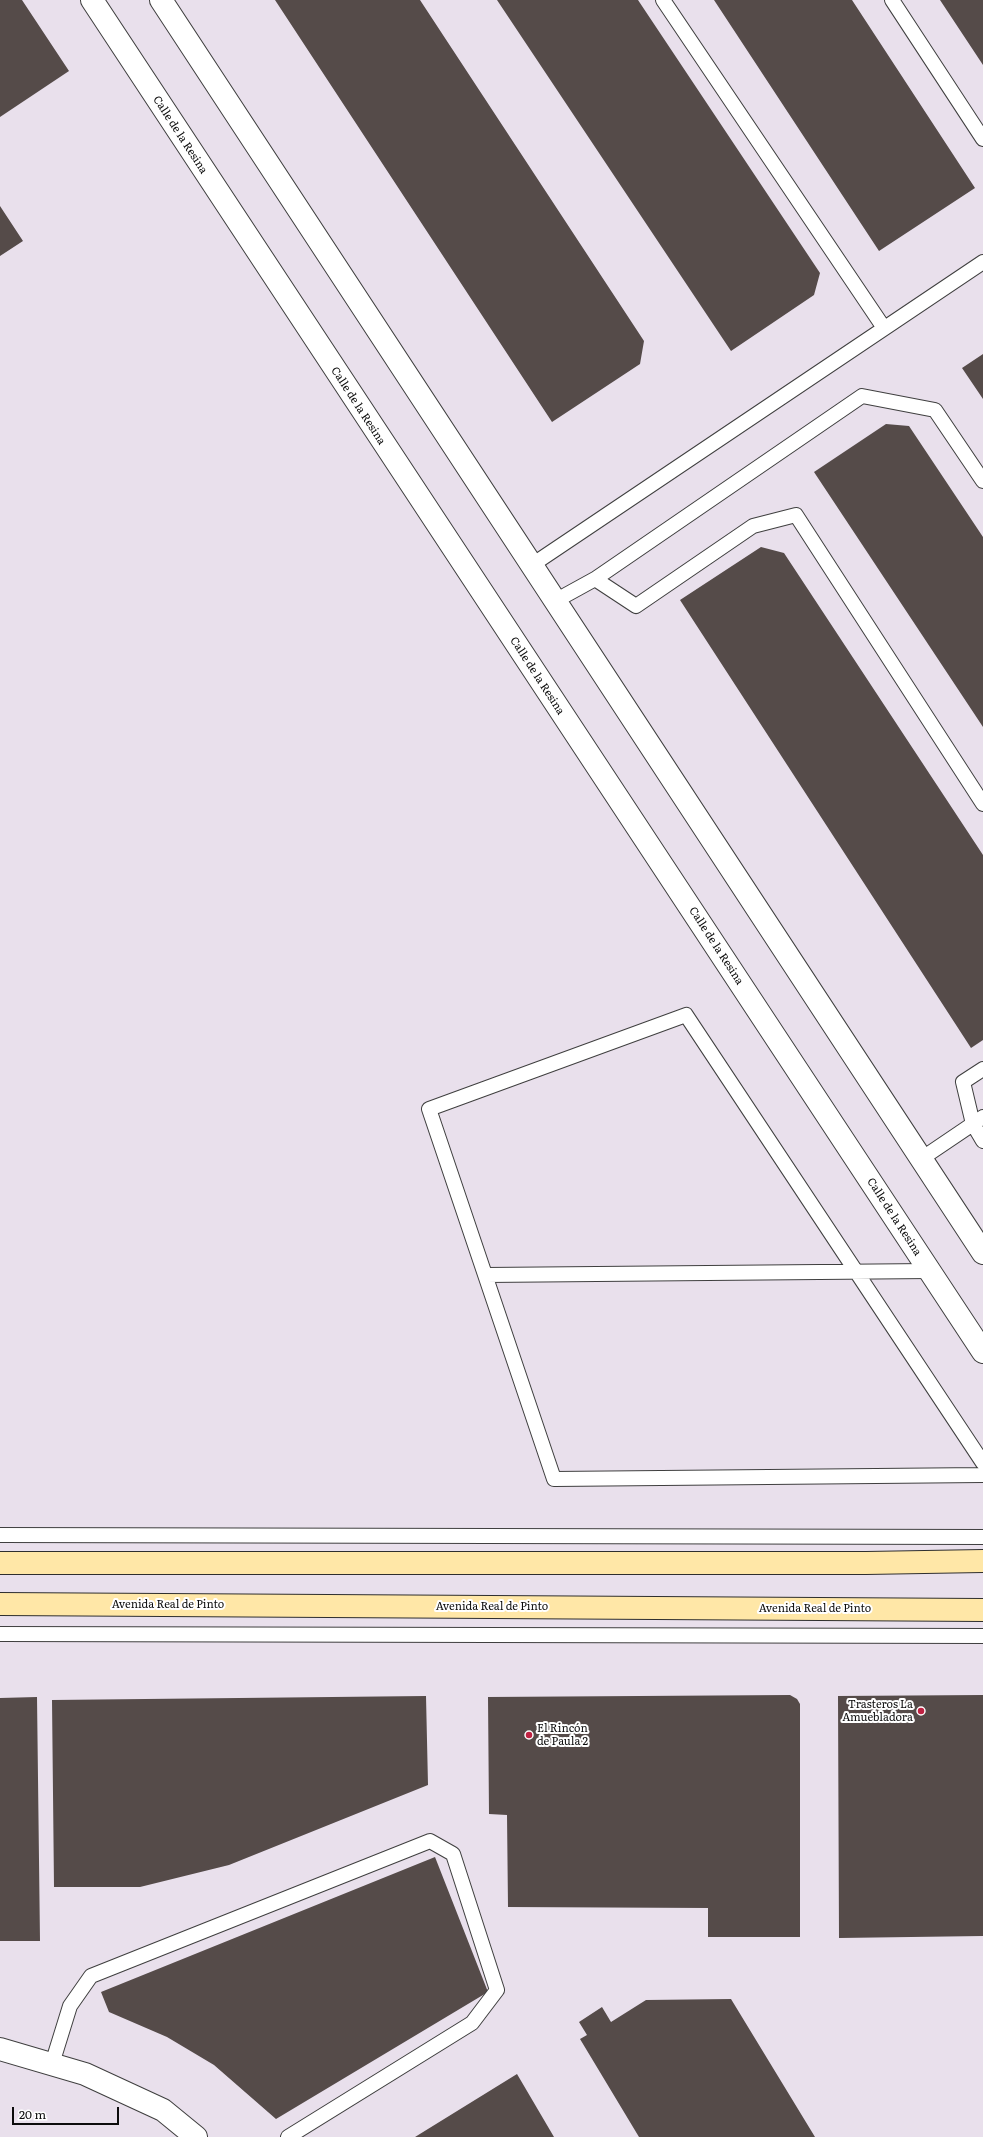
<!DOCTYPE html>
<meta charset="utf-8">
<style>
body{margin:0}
#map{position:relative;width:983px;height:2137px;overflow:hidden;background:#fff8ec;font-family:Literata,serif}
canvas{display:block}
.scale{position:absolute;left:12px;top:2107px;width:107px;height:18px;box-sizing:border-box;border:2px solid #0c0c0c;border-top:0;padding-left:5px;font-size:12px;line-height:14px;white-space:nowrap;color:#0c0c0c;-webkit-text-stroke:3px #fff;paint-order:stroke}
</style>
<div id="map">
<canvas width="983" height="2137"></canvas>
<div class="scale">20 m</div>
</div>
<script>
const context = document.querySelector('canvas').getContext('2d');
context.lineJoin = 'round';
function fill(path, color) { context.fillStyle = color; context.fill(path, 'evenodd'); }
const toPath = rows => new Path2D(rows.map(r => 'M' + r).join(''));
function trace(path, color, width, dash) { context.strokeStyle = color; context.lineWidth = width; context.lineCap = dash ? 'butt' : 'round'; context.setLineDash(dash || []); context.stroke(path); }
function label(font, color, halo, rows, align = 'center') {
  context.font = font + ' Literata,serif'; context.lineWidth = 4; context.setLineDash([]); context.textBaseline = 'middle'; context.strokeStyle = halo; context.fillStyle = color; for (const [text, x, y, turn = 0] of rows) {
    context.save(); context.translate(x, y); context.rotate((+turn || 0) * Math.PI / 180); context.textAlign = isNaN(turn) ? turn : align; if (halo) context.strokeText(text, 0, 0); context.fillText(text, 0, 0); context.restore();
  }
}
fill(toPath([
 [0,0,983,0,983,2137,0,2137]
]), '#e9e0ec');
fill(toPath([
 [0,0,22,0,69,71,0,117],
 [275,0,420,0,644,341,640,364,552,422],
 [497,0,638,0,820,273,814,295,731,351],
 [714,0,852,0,975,188,879,251],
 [940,0,983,0,983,65],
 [0,206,23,241,0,256],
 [983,354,983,399,962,368],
 [886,424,909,426,983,537,983,727,814,472],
 [761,547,784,553,983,855,983,1040,971,1048,680,600],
 [790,1695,797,1699,800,1704,800,1937,708,1937,708,1908,508,1907,507,1815,489,1814,488,1697],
 [983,1695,983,1936,839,1938,838,1696],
 [426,1696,428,1785,229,1865,140,1887,54,1887,52,1700],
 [37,1697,40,1941,0,1941,0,1698],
 [435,1857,488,1992,276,2119,214,2065,167,2037,109,2012,101,1992],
 [731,1999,815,2137,639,2137,580,2039,587,2035,579,2022,602,2007,611,2022,646,2000],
 [517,2074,554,2137,415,2137]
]), '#554b49');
const service = toPath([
 [663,0,884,328],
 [892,0,983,139],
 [532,565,983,262],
 [595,579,636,606,753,526,796,515,983,804],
 [555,601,595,579,862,396,935,410,983,481],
 [983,1069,963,1082,973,1124,983,1141],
 [921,1159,983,1117],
 [486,1275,930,1271],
 [983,1463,686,1015,429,1109,554,1479,983,1475],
 [0,1535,983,1537],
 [0,1634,983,1636],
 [52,2064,70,2006,91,1976,430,1841,453,1854,497,1990,472,2023,288,2137]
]);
const minor = toPath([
 [92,0,983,1352],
 [161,0,983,1253],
 [0,2049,85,2074,163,2110,196,2137]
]);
const secondary = toPath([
 [0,1563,866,1563,983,1561],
 [0,1604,983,1610]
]);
trace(service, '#3f3f3f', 16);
trace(minor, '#3f3f3f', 24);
trace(secondary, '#2e2e2e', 24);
trace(service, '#fff', 14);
trace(minor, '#fff', 22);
trace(secondary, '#ffe7a7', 22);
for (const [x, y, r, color] of [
 [921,1711,4,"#bf2242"],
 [529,1735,4,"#bf2242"]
]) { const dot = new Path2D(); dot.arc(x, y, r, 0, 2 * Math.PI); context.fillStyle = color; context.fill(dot); trace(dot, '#fff', 1.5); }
label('11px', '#0c0c0c', '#fff', [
 ["Calle de la Resina",180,135,57],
 ["Calle de la Resina",358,406,57],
 ["Calle de la Resina",537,676,57],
 ["Calle de la Resina",716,946,57],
 ["Calle de la Resina",894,1217,57],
 ["Avenida Real de Pinto",168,1605],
 ["Avenida Real de Pinto",492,1607],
 ["Avenida Real de Pinto",815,1609]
]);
label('11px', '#0c0c0c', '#fff', [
 ["Trasteros La",913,1705],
 ["Amuebladora",913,1718],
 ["El Rincón",537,1729,"left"],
 ["de Paula 2",537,1742,"left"]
], 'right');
</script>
